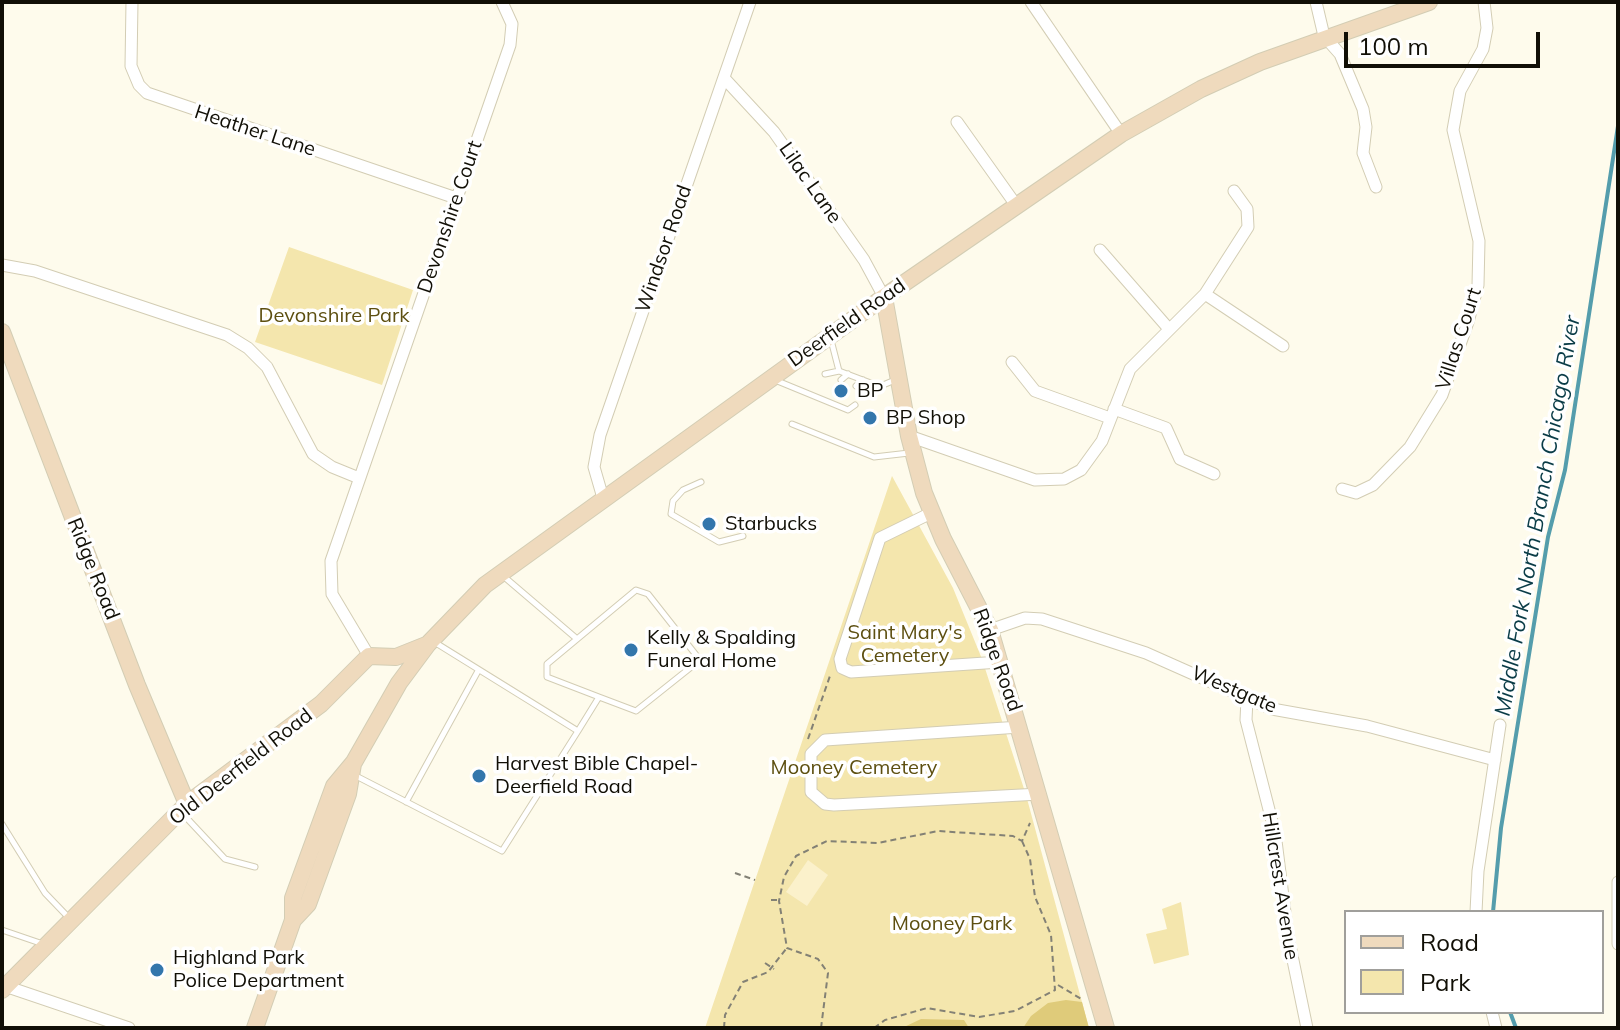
<!DOCTYPE html>
<style>
body{margin:0}
#map{position:relative;width:1620px;height:1030px;overflow:hidden;background:#fefbec;font-family:Mulish,sans-serif}
canvas{display:block}
.frame{position:absolute;inset:0;border:4px solid #110f06;pointer-events:none}
.legend{position:absolute;left:1344px;top:910px;width:260px;height:104px;box-sizing:border-box;background:#fff;border:2px solid #a09f9b;margin:0;padding:10px 14px;list-style:none;font-size:24px;color:#110f06}
.legend li{display:flex;align-items:center;gap:16px;height:40px}
.legend b{width:40px;border:2px solid #a09f9b}
.scale{position:absolute;left:1344px;top:32px;width:196px;height:36px;box-sizing:border-box;border:4px solid #110f06;border-top:0;padding-left:10px;font-size:24px;line-height:28px;white-space:nowrap;color:#110f06;-webkit-text-stroke:6px #fff;paint-order:stroke}
</style>
<div id="map">
<canvas width="1620" height="1030"></canvas>
<div class="frame"></div>
<ul class="legend">
<li><b style="height:10px;background:#efdabd"></b>Road</li>
<li><b style="height:22px;background:#f4e6ad"></b>Park</li>
</ul>
<div class="scale">100 m</div>
</div>
<script>
const context = document.querySelector('canvas').getContext('2d');
context.lineJoin = 'round';
function fill(path, color) { context.fillStyle = color; context.fill(path, 'evenodd'); }
const toPath = rows => new Path2D(rows.map(r => 'M' + r).join(''));
function trace(path, color, width, dash) { context.strokeStyle = color; context.lineWidth = width; context.lineCap = dash ? 'butt' : 'round'; context.setLineDash(dash || []); context.stroke(path); }
function label(font, color, halo, rows, align = 'center') {
  context.font = font + ' Mulish,sans-serif'; context.lineWidth = 7; context.setLineDash([]); context.textBaseline = 'middle'; context.strokeStyle = halo; context.fillStyle = color; for (const [text, x, y, turn = 0] of rows) {
    context.save(); context.translate(x, y); context.rotate((+turn || 0) * Math.PI / 180); context.textAlign = isNaN(turn) ? turn : align; if (halo) context.strokeText(text, 0, 0); context.fillText(text, 0, 0); context.restore();
  }
}
fill(toPath([
 [289,247,413,290,382,385,255,342],
 [892,476,953,588,982,659,1026,795,1089,1028,705,1028],
 [1181,902,1189,955,1154,964,1146,934,1167,929,1162,909]
]), '#f4e6ad');
fill(toPath([
 [1066,1000,1082,1002,1089,1028,1023,1028,1031,1016,1048,1003],
 [921,1019,964,1020,969,1028,902,1028]
]), '#dfcb7a');
fill(toPath([
 [808,860,828,875,807,906,786,892]
]), '#fbf1cb');
trace(toPath([
 [1493,912,1501,828,1548,537,1565,470,1618,126],
 [1510,1012,1516,1028]
]), '#549dac', 4);
const lane = toPath([
 [831,340,839,371,876,385],
 [825,374,839,371],
 [775,380,848,410,855,405],
 [841,380,848,374],
 [856,386,863,380],
 [871,390,895,380],
 [792,424,874,457,909,453],
 [701,482,683,490,673,501,671,514,719,542,743,536],
 [502,575,577,639],
 [578,731,599,697,636,711,700,660,648,594,636,590,547,664,547,677,599,697],
 [356,776,502,851,578,731,436,643],
 [406,802,478,671],
 [182,813,225,859,255,867],
 [2,824,45,893,70,919],
 [2,930,43,944]
]);
const street = toPath([
 [132,2,131,66,139,85,147,93,456,198],
 [1031,2,1121,134],
 [1316,2,1324,36,1340,54,1363,109,1366,127,1363,153,1376,187],
 [724,78,774,132,864,260,884,297],
 [957,122,1016,205],
 [1100,250,1169,329],
 [2,265,35,271,227,335,248,348,267,367,313,454,332,467,359,478],
 [1205,294,1283,346],
 [1012,362,1035,391,1110,418],
 [1114,409,1166,428,1180,459,1214,474],
 [909,436,1035,480,1064,479,1081,470,1102,441,1130,369,1205,294,1248,227,1247,209,1234,191],
 [1342,489,1356,493,1373,485,1410,447,1442,395,1468,322,1478,285,1479,241,1453,130,1460,91,1483,49,1487,28,1484,2],
 [603,498,594,467,600,435,750,2],
 [931,513,880,538,840,659,842,668,851,672,1000,662],
 [990,630,1025,618,1042,619,1146,653,1272,709,1367,726,1495,760],
 [369,656,332,594,331,561,510,45,512,24,502,2],
 [1247,698,1246,720,1275,833,1288,936,1307,1028],
 [1020,727,825,740,811,754,811,792,825,804,834,805,1040,794],
 [1618,882,1618,944],
 [1476,912,1478,871,1500,725],
 [2,985,129,1028],
 [1492,1012,1496,1028]
]);
const secondary = toPath([
 [884,297,909,436,924,493,943,539,990,630,1106,1028],
 [2,332,137,685,187,804],
 [293,920,308,904,348,794,353,764],
 [2,990,187,804,321,704,369,656,396,657,426,645],
 [255,1028,293,920,293,898,334,786,354,762,399,683,428,644,485,585,884,297,1121,134,1201,89,1260,62,1429,2]
]);
trace(lane, '#d3cdb4', 7);
trace(street, '#d3cdb4', 13);
trace(secondary, '#d3cdb4', 18);
trace(toPath([
 [808,739,831,673],
 [735,873,755,880],
 [771,900,778,900],
 [765,963,774,969],
 [1058,985,1083,1000],
 [724,1028,725,1015,743,982,768,972,786,949],
 [821,1028,828,973,818,959,787,948,779,901,784,877,796,856,827,841,878,843,938,831,1013,836,1022,841,1030,823],
 [823,1028,828,1027],
 [874,1028,885,1020,927,1008,979,1017,1015,1011,1055,990,1051,935,1035,897,1030,859,1022,841]
]), '#838175', 2, [6, 4]);
trace(lane, '#fff', 5);
trace(street, '#fff', 11);
trace(secondary, '#efdabd', 16);
for (const [x, y, r, color] of [
 [841,391,8,"#3376ac"],
 [870,418,8,"#3376ac"],
 [709,524,8,"#3376ac"],
 [631,650,8,"#3376ac"],
 [479,776,8,"#3376ac"],
 [157,970,8,"#3376ac"]
]) { const dot = new Path2D(); dot.arc(x, y, r, 0, 2 * Math.PI); context.fillStyle = color; context.fill(dot); trace(dot, '#fff', 3); }
label('20px', '#110f06', '#fff', [
 ["Heather Lane",255,131,18],
 ["Lilac Lane",810,183,55],
 ["Devonshire Court",450,217,-71],
 ["Windsor Road",664,249,-71],
 ["Deerfield Road",847,323,-35],
 ["Villas Court",1459,339,-72],
 ["Ridge Road",93,569,68],
 ["Ridge Road",997,660,70],
 ["Westgate",1234,690,23],
 ["Old Deerfield Road",241,767,-38],
 ["Hillcrest Avenue",1280,886,81]
]);
label('20px', '#5d4f10', '#fff', [
 ["Devonshire Park",334,316],
 ["Saint Mary's",905,633],
 ["Cemetery",905,656],
 ["Mooney Cemetery",854,768],
 ["Mooney Park",952,924]
]);
label('20px', '#110f06', '#fff', [
 ["BP",857,391],
 ["BP Shop",886,418],
 ["Starbucks",725,524],
 ["Kelly & Spalding",647,638],
 ["Funeral Home",647,661],
 ["Harvest Bible Chapel-",495,764],
 ["Deerfield Road",495,787],
 ["Highland Park",173,958],
 ["Police Department",173,981]
], 'left');
label('italic 22px', '#0a3c47', '#fff', [
 ["Middle Fork North Branch Chicago River",1538,516,-80]
]);
</script>
